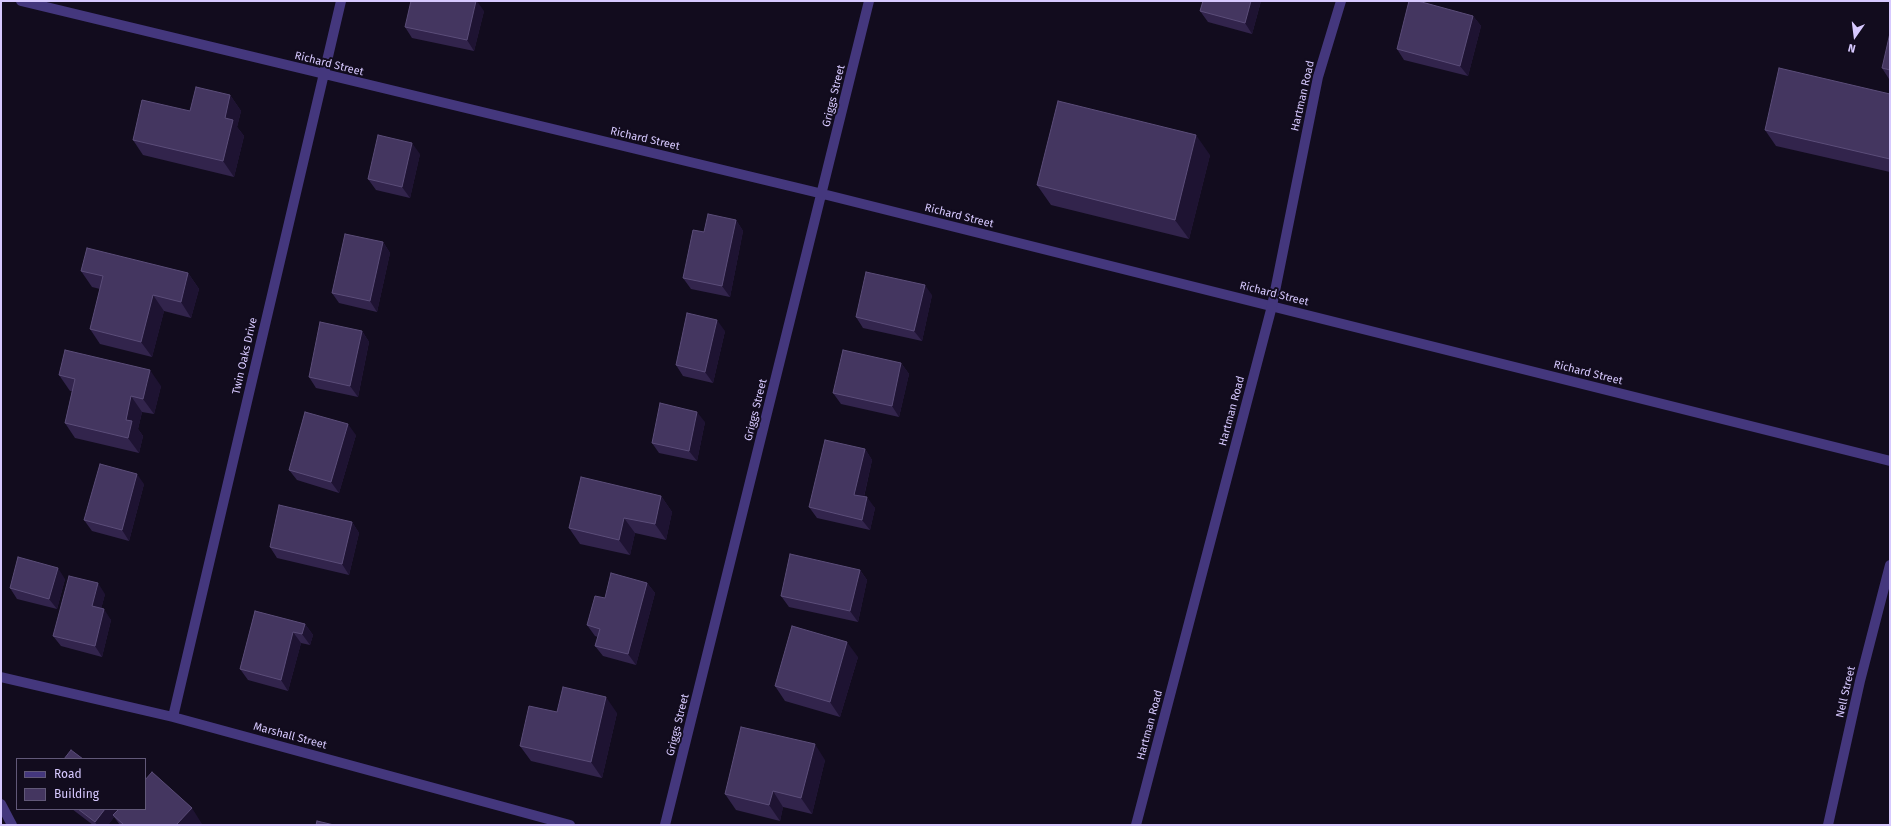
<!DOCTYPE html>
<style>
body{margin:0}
#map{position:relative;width:1891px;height:826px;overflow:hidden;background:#120c1e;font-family:"Fira Sans",sans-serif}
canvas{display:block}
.frame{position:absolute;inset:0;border:2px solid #d7c9ff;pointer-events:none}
.legend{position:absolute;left:16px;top:758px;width:130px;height:52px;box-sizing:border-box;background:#120c1e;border:1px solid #615878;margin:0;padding:5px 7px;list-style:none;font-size:12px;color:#d7c9ff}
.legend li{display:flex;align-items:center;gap:8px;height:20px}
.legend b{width:20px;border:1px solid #615878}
.north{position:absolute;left:1835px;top:16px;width:40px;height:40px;-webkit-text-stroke:3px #120c1e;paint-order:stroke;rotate:194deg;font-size:11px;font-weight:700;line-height:16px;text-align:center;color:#d7c9ff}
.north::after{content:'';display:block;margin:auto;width:14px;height:18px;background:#d7c9ff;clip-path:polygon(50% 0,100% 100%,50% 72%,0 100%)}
</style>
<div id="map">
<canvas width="1891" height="826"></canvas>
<div class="frame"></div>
<ul class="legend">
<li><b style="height:5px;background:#44377d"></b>Road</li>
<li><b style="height:11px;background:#443660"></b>Building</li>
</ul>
<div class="north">N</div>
</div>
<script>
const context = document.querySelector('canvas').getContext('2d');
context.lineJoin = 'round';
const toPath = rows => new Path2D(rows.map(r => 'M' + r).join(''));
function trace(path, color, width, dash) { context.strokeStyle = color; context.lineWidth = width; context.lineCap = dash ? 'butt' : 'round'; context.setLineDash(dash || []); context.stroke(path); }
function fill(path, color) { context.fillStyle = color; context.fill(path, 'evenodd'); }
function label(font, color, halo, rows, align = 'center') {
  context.font = font + ' "Fira Sans",sans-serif'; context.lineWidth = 4; context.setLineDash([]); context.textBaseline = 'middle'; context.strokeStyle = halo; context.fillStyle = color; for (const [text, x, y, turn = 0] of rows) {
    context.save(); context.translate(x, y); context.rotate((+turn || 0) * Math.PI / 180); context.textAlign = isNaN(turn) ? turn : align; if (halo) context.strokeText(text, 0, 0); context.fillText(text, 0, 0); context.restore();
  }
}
trace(toPath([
 [21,1,823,194,1890,461],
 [1,677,173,717,570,825],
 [173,717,341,1],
 [1,804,12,825],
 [665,825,869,1],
 [1828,825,1860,681,1890,565]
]), '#44377d', 10);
trace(toPath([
 [1136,825,1272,306,1318,77,1341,1]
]), '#44377d', 10);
fill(toPath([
 [1261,1,1252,34,1208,22,1200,11],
 [484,11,474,51,412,38,405,27],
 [1473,16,1481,26,1468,76,1404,60,1397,49],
 [1882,68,1890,70,1890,79,1889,79],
 [1890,94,1890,172,1776,146,1765,130],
 [230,95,241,111,237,127,244,136,234,177,143,155,133,140,190,111],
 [420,154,410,198,376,190,368,179],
 [1210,155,1189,239,1051,205,1037,185],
 [736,220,743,231,730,297,691,289,683,278,704,232],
 [383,242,390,253,377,312,339,303,332,293],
 [81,271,188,273,199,289,191,318,164,311,152,357,100,344,90,329,100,289,92,287],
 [932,295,922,341,863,328,856,317],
 [362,331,369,342,358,397,316,388,309,377],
 [725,331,713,383,683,376,676,365],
 [901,363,909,374,899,417,841,404,833,393],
 [59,375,161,386,154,414,142,412,138,429,143,436,139,453,75,438,65,423,72,391,70,391],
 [705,422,697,461,659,453,652,443],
 [356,435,339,493,297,480,289,470],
 [865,449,872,460,864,497,875,508,870,530,817,518,809,507],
 [144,484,129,541,92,531,84,520],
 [661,496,672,512,666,540,635,533,630,555,580,544,569,528],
 [352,522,359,533,349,575,277,558,270,547],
 [860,570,867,580,858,622,789,607,781,596],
 [65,579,57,609,17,599,10,588],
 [647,583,655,593,636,665,603,656,595,646,598,637,595,636,587,625,605,598],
 [105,594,101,609,111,620,102,657,61,646,53,636],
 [255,611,305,624,313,635,310,645,301,643,288,691,248,680,240,669],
 [858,657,840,717,785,701,775,686],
 [557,712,617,713,602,778,531,761,520,746],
 [825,760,812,814,783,807,780,821,736,810,725,794],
 [72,809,145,809,202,824,201,825,120,825,114,817,108,825,93,825]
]), '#32244c');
fill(toPath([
 [476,1,477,1,484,11,474,51,467,40],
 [1251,1,1261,1,1252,34,1245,23],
 [1473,16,1481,26,1468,76,1460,66],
 [230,95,241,111,237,127,244,136,234,177,223,161,225,118],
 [1196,135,1210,155,1189,239,1175,220],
 [412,143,420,154,410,198,402,187],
 [736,220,743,231,730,297,722,286],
 [383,242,390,253,377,312,370,301],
 [188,273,199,289,191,318,181,302],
 [925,285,932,295,922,341,914,331],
 [153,295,164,311,152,357,141,342],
 [717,320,725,331,713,383,705,372],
 [362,331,369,342,358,397,350,386],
 [901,363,909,374,899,417,892,406],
 [150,370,161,386,154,414,143,399],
 [131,396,142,412,138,429,143,436,139,453,128,438,126,420],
 [697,412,705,422,697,461,689,451],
 [348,424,356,435,339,493,331,482],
 [865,449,872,460,862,505,854,495],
 [137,474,144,484,129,541,122,530],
 [661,496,672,512,666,540,655,524],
 [867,497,875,508,870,530,862,520],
 [624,518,635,533,630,555,619,540],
 [352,522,359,533,349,575,342,564],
 [58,568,65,579,57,609,49,599],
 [860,570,867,580,858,622,850,611],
 [98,583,105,594,99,617,92,606],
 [647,583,655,593,636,665,628,654],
 [104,609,111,620,102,657,95,646],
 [305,624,313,635,310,645,302,634],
 [293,632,301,643,288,691,281,680],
 [847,642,858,657,840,717,830,702],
 [606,697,617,713,602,778,591,762],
 [815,744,825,760,812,814,801,798],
 [773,791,783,807,780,821,769,805],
 [192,808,202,824,201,825,176,825],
 [105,809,120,809,113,815,114,817,108,825,97,825,95,822]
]), '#1e1332');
const building = toPath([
 [411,1,476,1,467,40,405,27,411,1],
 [1203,1,1251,1,1245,23,1200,11,1203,1],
 [1409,1,1418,1,1473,16,1460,66,1397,49,1409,1],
 [1890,33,1890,70,1882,68,1890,33],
 [1779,68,1890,94,1890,159,1765,130,1779,68],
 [196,87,230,95,225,118,233,120,223,161,133,140,142,100,190,111,196,87],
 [1058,101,1196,135,1175,220,1037,185,1058,101],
 [378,135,412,143,402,187,368,179,378,135],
 [708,214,736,220,722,286,683,278,693,230,704,232,708,214],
 [345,234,383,242,370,301,332,293,345,234],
 [87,248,188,273,181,302,153,295,141,342,90,329,103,276,81,271,87,248],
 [866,272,925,285,914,331,856,317,866,272],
 [687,313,717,320,705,372,676,365,687,313],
 [320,322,362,331,350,386,309,377,320,322],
 [65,350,150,370,143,399,131,396,126,420,132,421,128,438,65,423,75,379,59,375,65,350],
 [843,350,901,363,892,406,833,393,843,350],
 [660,403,697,412,689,451,652,443,660,403],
 [305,412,348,424,331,482,289,470,305,412],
 [825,440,865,449,854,495,867,497,862,520,809,507,825,440],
 [100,464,137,474,122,530,84,520,100,464],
 [581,477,661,496,655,524,624,518,619,540,569,528,581,477],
 [279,505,352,522,342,564,270,547,279,505],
 [790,554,860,570,850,611,781,596,790,554],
 [18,557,58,568,49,599,10,588,18,557],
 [611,573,647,583,628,654,595,646,600,629,587,625,595,596,605,598,611,573],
 [69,576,98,583,92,606,104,609,95,646,53,636,69,576],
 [255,611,305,624,302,634,293,632,281,680,240,669,255,611],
 [792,626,847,642,830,702,775,686,792,626],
 [563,687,606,697,591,762,520,746,529,706,557,712,563,687],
 [741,727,815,744,801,798,773,791,769,805,725,794,741,727],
 [71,750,83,759,64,759,71,750],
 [152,772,192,808,176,825,124,825,113,815,119,809,145,809,145,780,152,772],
 [78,809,105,809,95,822,78,809],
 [317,821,334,825,316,825,317,821]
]);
fill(building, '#443660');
trace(building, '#5b4d79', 1);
label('11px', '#d7c9ff', '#120c1e', [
 ["Richard Street",329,64,14],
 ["Griggs Street",834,96,-76],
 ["Hartman Road",1303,96,-77],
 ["Richard Street",645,139,13],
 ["Richard Street",959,216,14],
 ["Richard Street",1274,294,14],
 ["Twin Oaks Drive",245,356,-77],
 ["Richard Street",1588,373,14],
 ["Griggs Street",756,410,-76],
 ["Hartman Road",1232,411,-75],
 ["Nell Street",1846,692,-77],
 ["Griggs Street",678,725,-76],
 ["Hartman Road",1150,725,-75],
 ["Marshall Street",290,736,15]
]);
</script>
